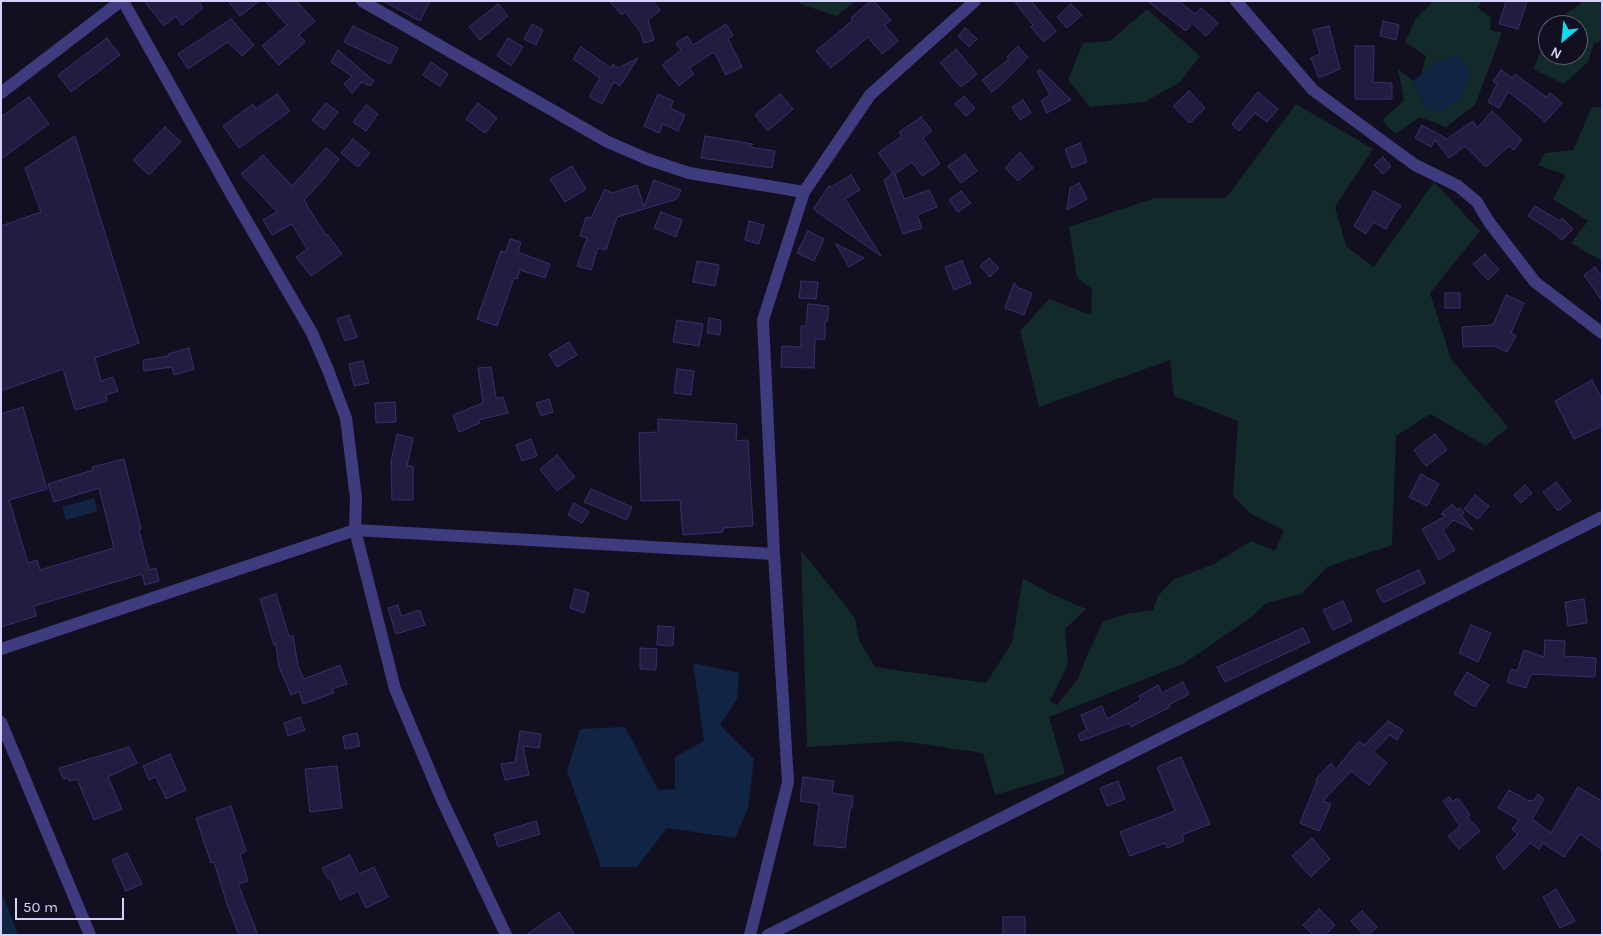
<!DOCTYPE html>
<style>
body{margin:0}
#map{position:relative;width:1603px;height:936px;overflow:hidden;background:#120f21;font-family:Karla,sans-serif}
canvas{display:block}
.frame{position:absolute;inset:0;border:2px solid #d6d1fc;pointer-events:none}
.north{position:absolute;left:1538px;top:15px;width:50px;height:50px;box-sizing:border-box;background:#120f21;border:1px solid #605d79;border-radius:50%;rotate:208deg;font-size:14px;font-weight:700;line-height:20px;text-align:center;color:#d6d1fc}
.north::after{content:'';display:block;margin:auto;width:18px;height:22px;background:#0ddaed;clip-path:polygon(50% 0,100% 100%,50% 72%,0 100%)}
.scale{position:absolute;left:15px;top:898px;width:109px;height:22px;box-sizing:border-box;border:2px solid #d6d1fc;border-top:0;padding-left:6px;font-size:15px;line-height:18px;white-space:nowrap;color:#d6d1fc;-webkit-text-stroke:4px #120f21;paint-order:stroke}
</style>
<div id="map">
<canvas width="1603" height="936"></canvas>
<div class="frame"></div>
<div class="north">N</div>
<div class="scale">50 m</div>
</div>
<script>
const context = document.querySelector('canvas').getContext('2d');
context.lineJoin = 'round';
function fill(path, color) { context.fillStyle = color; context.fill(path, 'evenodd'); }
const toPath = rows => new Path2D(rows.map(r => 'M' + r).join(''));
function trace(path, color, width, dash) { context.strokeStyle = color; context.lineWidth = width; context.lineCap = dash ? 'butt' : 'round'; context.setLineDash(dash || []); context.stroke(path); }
fill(toPath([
 [799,1,855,1,837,16,800,4],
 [1434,1,1482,1,1478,8,1491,18,1490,30,1502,33,1475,105,1446,127,1420,117,1395,134,1382,120,1404,101,1398,69,1413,81,1426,108,1440,60,1421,75,1426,56,1405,42,1416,18],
 [1580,1,1602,1,1602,41,1594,43,1588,62,1564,84,1533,69,1542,49,1548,44,1548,55,1578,55,1578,25,1569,25,1566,13,1581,4],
 [1147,9,1200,56,1179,83,1144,102,1090,107,1068,80,1083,43,1110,41],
 [1296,104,1373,149,1335,207,1346,246,1374,267,1434,182,1480,231,1430,293,1451,359,1508,427,1486,446,1430,414,1396,436,1392,545,1327,567,1301,594,1267,603,1250,618,1183,664,1049,717,1065,774,995,795,983,753,902,741,807,747,801,550,855,618,859,640,875,667,986,683,1012,643,1023,578,1047,592,1086,609,1065,629,1068,664,1050,701,1057,705,1078,679,1085,660,1103,622,1125,614,1153,610,1158,596,1173,580,1214,564,1251,541,1275,551,1284,530,1251,514,1233,496,1238,421,1174,396,1170,360,1039,407,1020,331,1049,299,1091,315,1092,289,1077,278,1069,227,1155,198,1226,198],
 [1592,107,1602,107,1602,261,1571,243,1588,221,1553,199,1566,175,1538,165,1545,153,1573,150]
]), '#122b2a');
fill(toPath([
 [1458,56,1471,75,1459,100,1438,113,1426,108,1413,81,1440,60],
 [94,498,98,511,66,520,62,507],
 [693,663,739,673,737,699,720,725,754,759,748,808,735,838,667,828,637,867,601,867,567,771,580,729,625,727,658,790,675,789,675,757,704,741],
 [1,890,18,935,1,935]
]), '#102544');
const building = toPath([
 [144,1,198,1,203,8,182,25,176,16,164,26,144,1],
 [228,1,259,1,240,16,228,1],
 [265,1,296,1,315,21,299,35,305,42,279,65,262,46,287,25,265,1],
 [383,1,430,1,420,21,383,1],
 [609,1,653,1,660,10,648,20,654,40,644,43,640,31,625,12,622,15,609,1],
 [870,1,874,1,891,20,885,25,898,41,882,54,868,37,831,68,816,51,853,20,851,18,870,1],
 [1014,1,1031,1,1056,31,1044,42,1031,27,1033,25,1014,1],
 [1147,1,1179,1,1195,14,1201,8,1218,23,1206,36,1192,23,1186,31,1147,1],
 [1506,1,1527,1,1518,29,1499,24,1506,1],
 [498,4,508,16,480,40,469,27,498,4],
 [1071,4,1082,15,1067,28,1057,17,1071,4],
 [231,19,254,45,242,56,228,42,188,69,178,54,231,19],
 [1383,21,1399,25,1396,40,1380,36,1383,21],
 [532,24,543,30,536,45,524,39,532,24],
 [726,24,733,35,728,39,742,67,726,75,714,52,689,68,694,74,679,86,662,65,681,50,676,43,687,36,693,45,726,24],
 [353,26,398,48,390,64,344,42,353,26],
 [1329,26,1340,69,1319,78,1311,58,1320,54,1313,30,1329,26],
 [965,28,977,39,969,47,958,36,965,28],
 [107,38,120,55,71,92,58,75,107,38],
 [508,38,523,47,511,66,497,56,508,38],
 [1018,46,1028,57,1006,80,992,92,982,80,1009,59,1007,57,1018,46],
 [1355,46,1374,46,1373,82,1392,83,1392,99,1355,99,1355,46],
 [581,47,611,68,613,64,618,68,638,58,620,86,614,82,602,104,589,97,600,78,573,59,581,47],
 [956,49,977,74,961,87,940,63,956,49],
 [338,50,374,81,370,86,362,82,352,93,344,84,352,76,331,62,338,50],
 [431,62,448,74,440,86,423,75,431,62],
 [1040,69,1071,100,1047,113,1041,101,1050,95,1037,71,1040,69],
 [1501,70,1512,78,1515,74,1546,97,1550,93,1562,103,1545,122,1532,110,1508,92,1499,108,1488,102,1497,84,1493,81,1501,70],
 [1189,91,1205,108,1190,123,1173,106,1189,91],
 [1258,92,1278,109,1267,122,1255,113,1239,131,1232,124,1258,92],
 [277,94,290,111,239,148,223,126,253,104,256,109,277,94],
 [658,94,673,101,670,108,685,115,678,131,663,124,659,133,644,126,658,94],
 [780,94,793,109,768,131,755,115,780,94],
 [964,96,975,108,966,116,955,104,964,96],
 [29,97,49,124,1,159,1,117,29,97],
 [1023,100,1031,113,1020,120,1012,107,1023,100],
 [326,103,338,112,324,130,312,120,326,103],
 [478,103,497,118,485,133,466,119,478,103],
 [366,105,378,114,366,131,353,122,366,105],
 [1492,111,1522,140,1514,150,1509,146,1486,167,1465,146,1449,158,1435,140,1431,147,1415,138,1422,125,1447,139,1473,121,1477,128,1492,111],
 [921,117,932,131,923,138,940,164,922,176,912,162,895,174,904,199,929,190,937,207,917,215,922,228,903,234,884,180,893,173,878,153,902,136,899,132,921,117],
 [165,127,181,142,149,175,133,160,165,127],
 [75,136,139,343,95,358,101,381,113,377,118,391,106,395,107,401,75,410,63,369,1,391,1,226,41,212,25,168,75,136],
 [705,136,753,144,749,147,775,151,772,168,701,158,705,136],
 [353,139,370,153,358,167,341,153,353,139],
 [1080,143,1087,162,1072,168,1065,149,1080,143],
 [326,148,339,159,321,182,304,200,307,203,306,204,326,235,327,234,342,254,311,276,296,257,307,249,292,224,272,235,263,220,277,212,241,174,263,155,292,186,326,148],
 [1020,152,1033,168,1018,181,1005,168,1020,152],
 [965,154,977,171,961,183,948,166,965,154],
 [1383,157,1391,166,1383,174,1374,165,1383,157],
 [572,166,586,189,565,202,550,179,572,166],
 [851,175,860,190,845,199,881,256,813,209,829,186,831,187,851,175],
 [654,180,681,190,677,199,617,217,606,250,598,248,591,270,577,266,587,238,580,236,586,217,591,218,605,189,612,193,637,185,644,207,654,180],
 [1079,183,1087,199,1067,210,1070,188,1079,183],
 [961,191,971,203,958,212,949,200,961,191],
 [1374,191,1401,206,1396,212,1386,229,1373,222,1366,234,1354,226,1374,191],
 [1535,206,1560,221,1562,218,1573,229,1562,240,1550,230,1528,216,1535,206],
 [661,212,682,220,676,237,654,228,661,212],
 [749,221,764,225,759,244,745,240,749,221],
 [808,231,824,239,814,261,797,253,808,231],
 [510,239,521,242,518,252,550,264,545,278,520,270,517,279,514,278,497,326,477,319,501,251,506,252,510,239],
 [836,244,864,258,849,267,836,244],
 [1485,254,1499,270,1488,280,1473,264,1485,254],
 [989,258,999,268,990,277,980,266,989,258],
 [697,261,719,265,715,286,693,282,697,261],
 [962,261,971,283,954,290,945,267,962,261],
 [1595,267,1602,277,1602,301,1584,275,1595,267],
 [801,281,818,282,816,299,799,298,801,281],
 [1014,283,1019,288,1032,293,1024,315,1005,308,1014,283],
 [1445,293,1460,293,1460,308,1445,308,1445,293],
 [1506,295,1524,303,1511,333,1516,336,1507,352,1494,346,1463,347,1462,327,1493,325,1506,295],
 [808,304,829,306,827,321,825,321,825,339,815,339,814,368,781,367,782,346,801,347,801,326,806,326,808,304],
 [349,315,357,337,345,341,337,319,349,315],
 [709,318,721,320,720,335,707,333,709,318],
 [677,320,703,324,699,346,673,342,677,320],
 [569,342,577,355,557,367,549,354,569,342],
 [189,348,194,369,174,375,172,367,144,371,143,360,169,356,168,354,189,348],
 [363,361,369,383,354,386,349,364,363,361],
 [491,367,496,398,503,397,508,413,478,420,480,423,459,432,453,415,483,403,478,368,491,367],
 [677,369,694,371,691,395,674,393,677,369],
 [1592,380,1602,399,1602,426,1574,439,1555,401,1592,380],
 [549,399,553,412,541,416,536,403,549,399],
 [395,402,396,422,376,423,375,403,395,402],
 [23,407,47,489,9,500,28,563,37,560,40,570,114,548,99,488,54,502,48,484,93,470,92,467,124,459,141,529,139,530,149,570,156,568,159,581,145,585,142,574,34,606,36,616,1,627,1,414,23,407],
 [658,419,737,424,736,441,748,440,753,526,723,528,723,532,683,535,680,500,641,501,639,433,658,432,658,419],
 [397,434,413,438,407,466,413,466,413,500,392,500,391,462,397,434],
 [1435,434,1447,450,1426,466,1414,450,1435,434],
 [531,439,537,456,522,461,516,445,531,439],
 [557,455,575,477,557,491,540,469,557,455],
 [1421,474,1439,484,1427,506,1409,497,1421,474],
 [1556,482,1571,501,1558,511,1543,492,1556,482],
 [1525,485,1532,493,1521,503,1514,495,1525,485],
 [591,489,632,507,627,520,584,502,591,489],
 [1475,495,1489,506,1478,519,1464,509,1475,495],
 [574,503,589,512,582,523,568,515,574,503],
 [1452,504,1457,510,1460,508,1464,513,1461,515,1473,530,1454,520,1443,530,1455,550,1439,560,1422,529,1446,516,1441,514,1452,504],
 [1419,570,1425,583,1383,603,1376,590,1419,570],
 [575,589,589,593,584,613,570,608,575,589],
 [276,594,289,636,293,636,298,666,304,679,340,665,347,684,332,689,334,693,303,704,299,691,291,695,279,667,276,645,274,645,260,599,276,594],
 [1584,599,1587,623,1568,626,1565,602,1584,599],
 [1343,601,1352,621,1333,630,1323,610,1343,601],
 [398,605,401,616,420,610,425,625,396,634,388,608,398,605],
 [1471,625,1491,633,1478,662,1459,653,1471,625],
 [658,626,674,627,673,646,657,645,658,626],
 [1303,628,1310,642,1225,682,1217,667,1303,628],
 [1545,640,1565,641,1564,656,1596,658,1595,677,1531,674,1526,688,1507,682,1511,669,1517,671,1524,650,1544,657,1545,640],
 [640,648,657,649,656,670,640,669,640,648],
 [1467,672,1489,685,1475,707,1454,694,1467,672],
 [1183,682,1189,694,1169,705,1170,707,1131,727,1129,723,1081,741,1078,734,1087,730,1081,715,1102,706,1107,719,1141,700,1139,696,1158,685,1162,693,1183,682],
 [300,717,305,730,288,736,284,723,300,717],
 [1388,721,1403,730,1397,740,1390,735,1373,752,1387,763,1369,785,1351,771,1323,801,1331,804,1319,831,1300,823,1317,781,1316,779,1331,763,1336,769,1359,741,1364,745,1388,721],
 [520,731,541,734,539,748,523,746,529,775,505,780,501,764,515,762,520,731],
 [357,733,360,746,345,749,343,736,357,733],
 [129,747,137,763,108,777,122,809,94,820,77,779,69,781,68,778,63,779,59,768,129,747],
 [170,754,186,790,166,799,156,777,149,780,143,766,170,754],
 [1181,757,1210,824,1182,835,1184,841,1167,848,1165,843,1130,856,1120,832,1175,811,1157,767,1181,757],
 [337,766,342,808,310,812,305,769,337,766],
 [803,777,834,781,832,793,853,796,852,808,850,808,845,848,814,845,819,804,800,801,803,777],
 [1118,781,1125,799,1107,806,1100,788,1118,781],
 [1578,787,1602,801,1602,850,1580,834,1564,857,1543,843,1539,849,1530,843,1504,870,1496,857,1518,834,1512,829,1519,820,1498,808,1509,790,1529,801,1530,800,1533,801,1538,794,1544,799,1532,819,1551,833,1578,787],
 [1449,797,1453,801,1458,798,1470,815,1467,817,1480,831,1459,849,1448,836,1460,826,1443,801,1449,797],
 [231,806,246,851,240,854,248,881,238,884,258,935,239,935,227,904,214,862,211,863,196,818,231,806],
 [536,821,540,834,498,847,494,834,536,821],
 [1312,838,1330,859,1311,877,1292,856,1312,838],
 [127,853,142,884,126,891,112,860,127,853],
 [350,855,359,874,374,867,388,897,366,908,358,891,340,900,330,878,328,879,322,868,350,855],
 [1556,889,1575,921,1560,928,1543,897,1556,889],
 [1319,909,1335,925,1325,935,1313,935,1303,925,1319,909],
 [1362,911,1377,927,1368,935,1363,935,1351,921,1362,911],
 [559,912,575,935,526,935,559,912],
 [1003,917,1025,917,1025,935,1003,935,1003,917]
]);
fill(building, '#231c41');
trace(building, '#3a2f6c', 1);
trace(toPath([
 [123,1,234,199,312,333,328,370,346,418,356,498,355,530,395,689,442,800,506,935],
 [362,1,606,141,647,159,689,173,804,192],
 [1236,1,1313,90,1415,165,1458,186,1477,202,1489,222,1535,282,1602,333],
 [1,93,121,1],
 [1,649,355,530,774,554],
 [1,722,90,935],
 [750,935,788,782,774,554,763,320,804,192,870,95,975,1]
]), '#3e3c7e', 12);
trace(toPath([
 [768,935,1602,517]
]), '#3e3c7e', 12);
</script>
